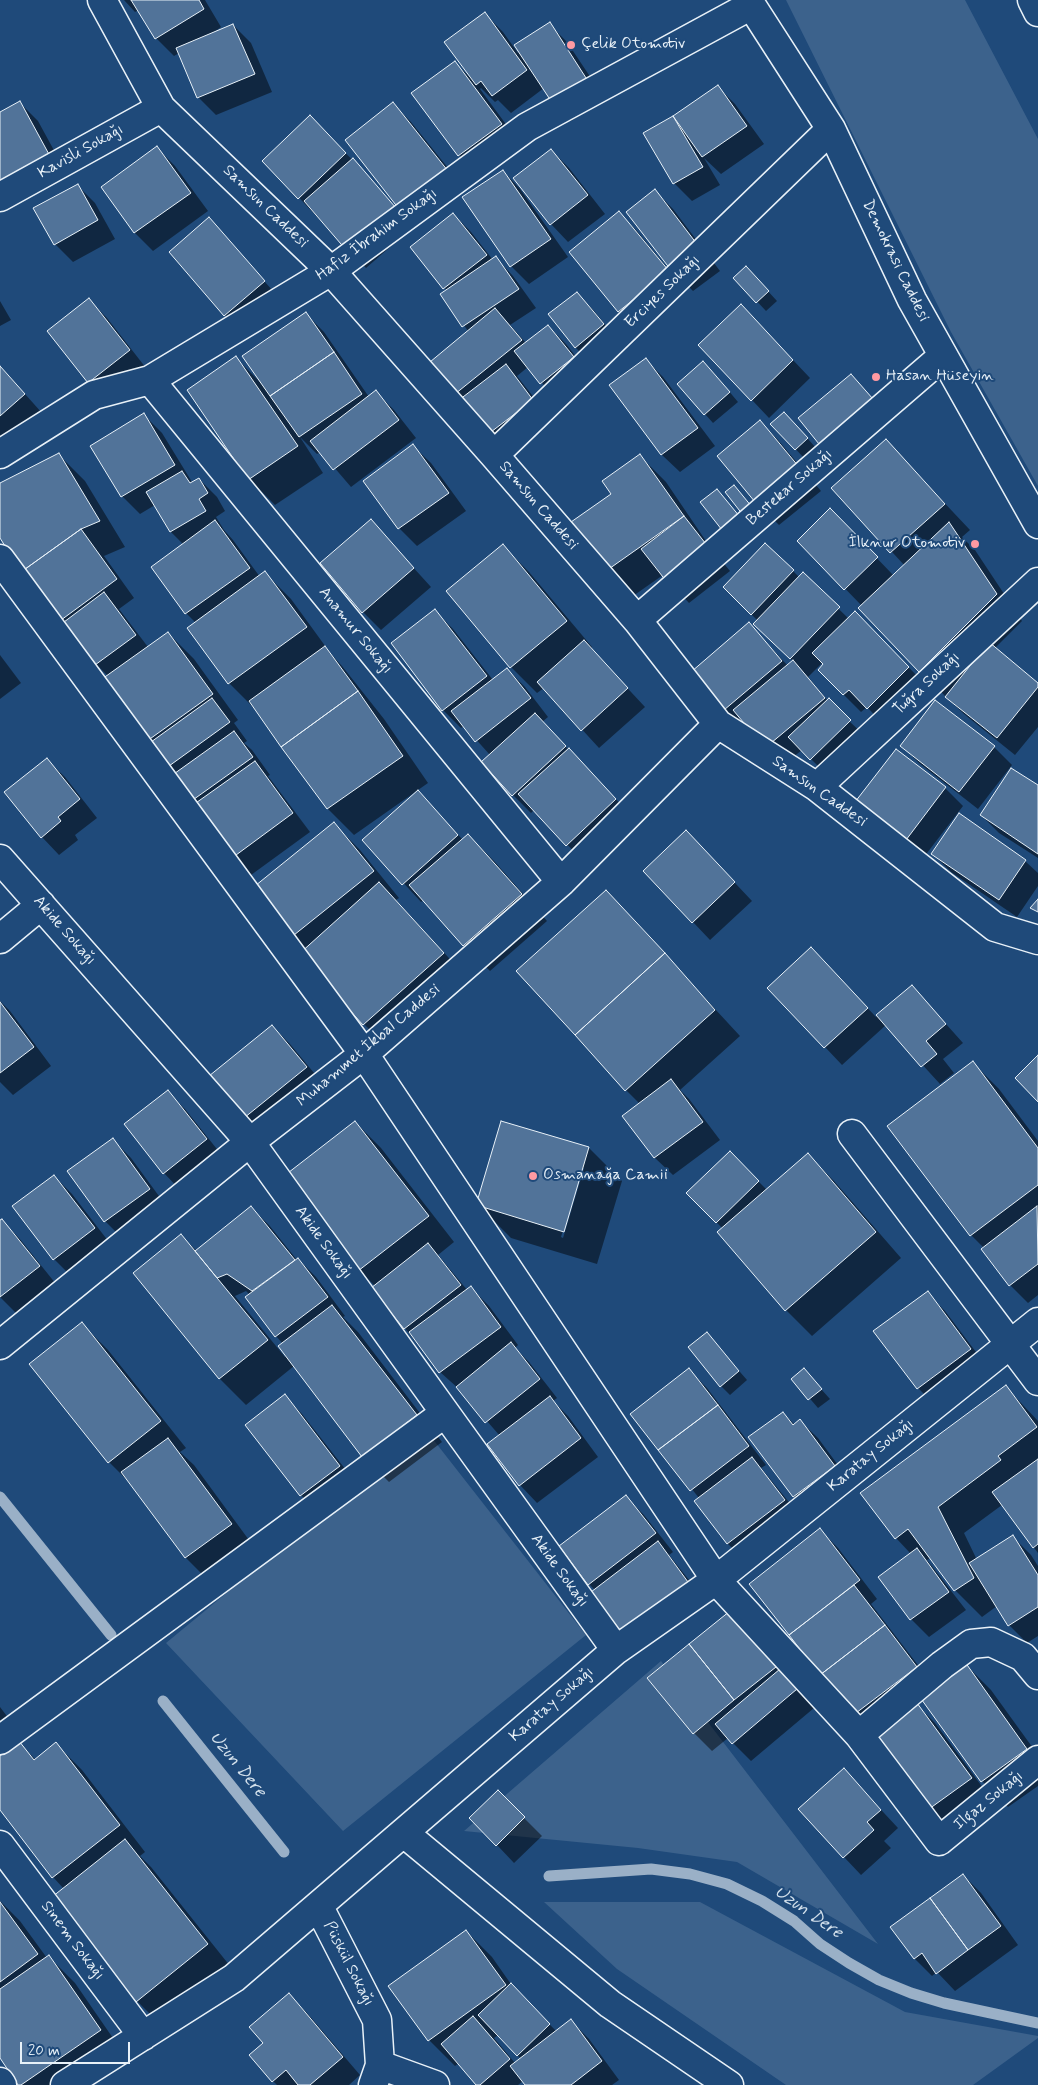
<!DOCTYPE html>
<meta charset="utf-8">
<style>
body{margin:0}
#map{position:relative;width:1038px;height:2085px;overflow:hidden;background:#1f4a7a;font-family:Mynerve,sans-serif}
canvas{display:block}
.scale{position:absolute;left:20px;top:2042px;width:110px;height:22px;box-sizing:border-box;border:2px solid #e8f1f8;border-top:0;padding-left:6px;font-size:15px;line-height:18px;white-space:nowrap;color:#e8f1f8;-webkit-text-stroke:4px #1f4a7a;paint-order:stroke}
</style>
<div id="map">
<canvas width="1038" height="2085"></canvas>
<div class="scale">20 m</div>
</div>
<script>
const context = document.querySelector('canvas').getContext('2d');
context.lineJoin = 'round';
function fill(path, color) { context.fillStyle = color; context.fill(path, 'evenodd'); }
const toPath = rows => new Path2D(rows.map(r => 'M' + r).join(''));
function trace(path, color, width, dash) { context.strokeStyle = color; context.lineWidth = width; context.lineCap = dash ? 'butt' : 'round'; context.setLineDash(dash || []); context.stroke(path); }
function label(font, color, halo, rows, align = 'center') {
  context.font = font + ' Mynerve,sans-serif'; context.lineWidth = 4; context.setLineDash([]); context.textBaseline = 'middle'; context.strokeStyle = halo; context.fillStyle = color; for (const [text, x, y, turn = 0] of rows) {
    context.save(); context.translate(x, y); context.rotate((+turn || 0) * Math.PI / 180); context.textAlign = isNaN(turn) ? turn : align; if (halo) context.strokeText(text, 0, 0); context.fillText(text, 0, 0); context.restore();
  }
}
fill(toPath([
 [786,0,965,0,1038,139,1038,486,951,332],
 [425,1429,586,1635,343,1831,166,1643],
 [661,1661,878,1944,737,1862,638,1848,464,1831],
 [544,1902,700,1902,905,2012,1038,2036,1038,2038,973,2085,786,2085,617,1969]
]), '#3c628c');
fill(toPath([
 [124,0,205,0,221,27,214,32,214,33,233,25,251,43,272,92,216,115,198,97,179,53,174,56,156,38,139,10,135,12],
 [485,14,503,32,518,53,549,24,567,42,605,99,571,121,554,103,544,88,511,113,498,100,495,102,481,88,480,89,519,142,477,173,459,155,455,63,470,77,471,76],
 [718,87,735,104,764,144,721,174,704,158,720,185,692,201,674,183,645,134,674,117],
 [20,103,38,121,68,176,9,209,0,200,0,114],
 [393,104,411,122,465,189,418,226,400,208],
 [328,135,370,178,413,227,366,268,264,161],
 [157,148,175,166,208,211,153,251,135,233,102,187],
 [551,150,569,168,605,214,568,242,551,224],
 [503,171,520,189,568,257,529,284,511,266],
 [77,185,95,203,115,239,73,262,55,244],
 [655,191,673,209,720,271,693,291,675,273],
 [619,213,637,231,685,290,637,329,619,311],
 [453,214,471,232,493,260,496,258,513,276,536,308,510,325,526,343,548,326,566,344,591,376,558,401,528,367,517,376,550,418,506,453,456,393,468,331,442,294,447,291,412,247],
 [209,219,281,300,242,333,225,315],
 [755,277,777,301,766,311,735,278],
 [577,293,594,311,620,343,593,365,575,347],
 [89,300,107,318,146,368,107,400,89,382],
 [0,301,11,320,0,326],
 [306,314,324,332,369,397,376,392,394,410,416,438,351,487,321,452,317,454,300,437,323,473,275,505,249,479,236,358,260,382],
 [759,324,810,378,769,418,752,400],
 [646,360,663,377,715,446,680,472,662,455,611,385],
 [0,366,42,413,0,439],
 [712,371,738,402,713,423,705,414],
 [851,375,890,418,838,461,820,443],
 [144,415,162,433,192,482,199,479,217,497,225,511,216,517,224,530,233,540,260,577,265,573,291,599,331,654,342,666,384,719,428,783,354,835,328,809,255,709,229,683,196,623,186,613,153,567,184,545,170,531,155,505,140,514,122,496],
 [760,422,778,440,821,491,779,525,761,507],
 [793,422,816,448,804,458,772,424],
 [886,441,970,530,962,537,975,550,1022,621,994,649,1038,684,1038,727,1015,755,964,714,946,697,860,608,862,606,799,541,848,528,894,576,905,566,833,488],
 [413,446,431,463,466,511,417,546,399,528,364,481],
 [59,455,85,481,125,547,104,556,134,598,119,609,148,647,168,633,194,659,238,720,234,723,247,741,244,743,252,750,270,775,268,776,310,832,251,875,233,857,195,806,177,773,148,741,108,676,96,664,77,639,76,640,0,535,0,484],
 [640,456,666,482,708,544,730,571,689,603,663,575,633,596,607,570,613,494],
 [371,521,431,587,381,630,363,612],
 [766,544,799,577,803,574,849,619,873,631,926,685,885,726,867,707,861,712,843,694,823,662,808,677,828,701,868,739,829,777,802,750,783,765,746,725,743,727,725,710,692,672,749,624,788,666,793,661,773,642,758,621,742,605],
 [503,546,529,572,592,647,591,649,645,707,599,748,544,688,537,693,511,667,448,592],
 [435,611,453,629,493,680,507,669,525,687,548,717,542,722,633,817,584,862,534,810,531,813,513,795,490,755,464,726,461,728,443,710],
 [0,655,21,683,0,699],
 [936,702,994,747,1012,765,978,809,919,763,901,745],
 [47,760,65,777,97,818,75,835,78,840,59,855,42,837],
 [1038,787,1038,858,999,833,981,815],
 [945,788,963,806,924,857,875,820],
 [418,792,463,840,468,835,494,861,547,921,490,971,464,945,424,900,421,902,364,840],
 [334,824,360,850,399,898,396,900,469,980,390,1050,364,1024,290,939],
 [704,850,752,901,710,940,693,922],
 [933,854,1025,861,1038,873,1038,886,1017,917,951,872],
 [606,891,740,1036,680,1090,689,1099,720,1140,673,1175,655,1158,624,1117,640,1104,626,1090],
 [811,948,876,1017,912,986,963,1043,943,1059,954,1073,940,1084,886,1025,842,1065,825,1047],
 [0,1001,10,1011,51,1066,13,1095,0,1082],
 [272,1026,290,1044,324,1085,262,1136,245,1118],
 [973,1063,999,1089,1038,1141,1038,1295,1028,1303,1010,1285,984,1248,971,1235,889,1126],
 [167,1092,185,1109,224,1158,181,1191,164,1173],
 [355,1122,381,1148,454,1242,438,1255,468,1291,471,1288,489,1306,518,1345,515,1348,529,1362,557,1398,553,1401,568,1416,598,1457,537,1503,520,1485,500,1436,459,1389,440,1372,373,1288,375,1286,359,1270],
 [113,1140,131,1158,167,1207,123,1239,105,1221,69,1172],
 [589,1148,622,1181,597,1264,511,1238,478,1205],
 [582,1168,584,1168,563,1238,561,1237],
 [730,1153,767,1190,808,1155,834,1181,901,1258,812,1336,786,1310,723,1229,688,1193],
 [54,1176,72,1194,112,1246,72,1277,54,1259],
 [251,1208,269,1225,297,1260,298,1259,316,1277,345,1316,343,1317,358,1332,442,1442,389,1482,363,1456,294,1366,246,1405,220,1379,135,1274,181,1236,197,1251],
 [246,1291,250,1295,276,1336,283,1344,287,1355,285,1357,235,1296],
 [1,1220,19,1238,56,1284,18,1315,0,1297],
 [927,1293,945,1311,988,1368,936,1406,918,1388],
 [82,1324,108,1350,186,1448,180,1452,194,1465,257,1551,212,1584,186,1558,131,1484,109,1462],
 [707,1334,747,1380,730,1395,721,1386],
 [689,1370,707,1388,766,1465,761,1468,802,1518,746,1561,728,1544,695,1501,699,1498,632,1414],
 [804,1370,830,1399,818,1408,793,1379],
 [1006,1387,1038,1421,1038,1553,1002,1505,964,1533,977,1560,1013,1537,1031,1555,1038,1566,1038,1636,1027,1643,1009,1625,997,1606,982,1617,955,1590,931,1558,927,1560,966,1610,929,1637,911,1619,911,1554,896,1538],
 [285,1396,302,1414,357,1484,318,1513,301,1495],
 [783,1413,795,1425,800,1421,818,1438,852,1484,812,1514,794,1496],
 [626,1497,644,1515,673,1552,669,1555,705,1600,595,1590,589,1584,561,1546],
 [820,1530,838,1548,877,1599,871,1604,934,1686,965,1664,991,1690,1038,1755,1038,1786,1008,1807,982,1781,920,1696,871,1733,853,1715,751,1584],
 [748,1630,814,1708,751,1761,728,1738,712,1751,694,1733],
 [917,1705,935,1723,989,1796,948,1826,930,1808],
 [0,1707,22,1736,0,1752],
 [19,1743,36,1760,56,1744,82,1770,145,1852,140,1856,151,1867,234,1971,163,2027,137,2001,64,1889,53,1877,0,1808,0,1758],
 [844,1770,898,1828,884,1841,891,1848,861,1875,844,1857],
 [498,1792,542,1836,514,1863,497,1845],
 [963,1875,981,1893,1018,1945,955,1991,937,1972,932,1976,914,1958],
 [0,1901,20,1921,47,1958,49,1957,75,1983,126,2057,85,2085,20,2085,0,2056],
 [466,1931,492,1957,513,1987,557,2032,571,2021,589,2039,619,2080,612,2085,526,2085,523,2081,518,2085,477,2085,459,2063,455,2066,429,2040],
 [498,2035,521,2059,515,2063,494,2038],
 [289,1995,307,2013,360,2075,349,2085,277,2085,273,2081,265,2043]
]), '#0007');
trace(toPath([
 [0,1497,111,1635],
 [163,1701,284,1852],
 [549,1876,651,1869,690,1874,727,1884,762,1901,794,1921,820,1944,849,1963,879,1980,911,1993,944,2003,1038,2023]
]), '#9ab0c7', 11);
const building = toPath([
 [131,0,199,0,204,9,155,39,131,0],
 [485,12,527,70,492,96,481,81,476,85,444,42,485,12],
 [550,22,588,81,553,104,514,45,550,22],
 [233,24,255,74,197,98,176,48,233,24],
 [455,61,502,124,458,156,411,93,455,61],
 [718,85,747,126,702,157,673,116,718,85],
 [20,101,51,158,0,186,0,112,20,101],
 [393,102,448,171,399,209,345,140,393,102],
 [310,115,346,153,298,199,262,161,310,115],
 [673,116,703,167,673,184,643,133,673,116],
 [157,146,191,193,134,233,101,187,157,146],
 [551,149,588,195,550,225,513,178,551,149],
 [353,158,396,208,347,251,304,201,353,158],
 [503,170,551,239,510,267,462,197,503,170],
 [78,184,98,220,54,245,33,208,78,184],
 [655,189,703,252,674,274,626,212,655,189],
 [619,211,669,271,618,312,569,252,619,211],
 [453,213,487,255,443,289,410,247,453,213],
 [209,217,265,281,224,316,169,252,209,217],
 [496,256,519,289,462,327,440,294,496,256],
 [746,266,769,291,756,303,733,278,746,266],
 [577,292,604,324,575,348,548,314,577,292],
 [89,298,130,350,88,383,47,331,89,298],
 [741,304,793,360,751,401,698,345,741,304],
 [495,308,522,340,455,394,430,362,495,308],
 [306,312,334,352,270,396,242,356,306,312],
 [548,325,574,357,540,384,514,351,548,325],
 [334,352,362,394,299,437,270,396,334,352],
 [236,356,298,446,248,480,187,390,236,356],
 [646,358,698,428,661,455,609,385,646,358],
 [703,361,730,392,704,415,677,384,703,361],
 [506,364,533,400,487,435,459,400,506,364],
 [0,366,25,394,0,416,0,366],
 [851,374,873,399,819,444,798,418,851,374],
 [376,390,399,420,333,470,310,441,376,390],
 [784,412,808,438,795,450,770,424,784,412],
 [144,413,175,465,121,497,90,446,144,413],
 [760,420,804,473,760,508,717,456,760,420],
 [886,439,945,504,890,553,831,488,886,439],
 [413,444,449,493,398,529,363,481,413,444],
 [59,453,100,521,81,529,21,572,0,538,0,483,59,453],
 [640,454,684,516,606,571,571,522,611,494,602,481,640,454],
 [182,471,190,483,199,478,208,493,199,499,206,511,170,532,146,492,182,471],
 [734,485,752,507,743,515,725,492,734,485],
 [717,489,740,517,722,530,700,502,717,489],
 [830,508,878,557,844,590,797,541,830,508],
 [684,516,713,553,670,586,641,549,684,516],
 [371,519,414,568,362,613,320,563,371,519],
 [215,520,250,568,185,614,151,567,215,520],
 [949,522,997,594,919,672,858,608,949,522],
 [81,529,117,579,57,623,21,572,81,529],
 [765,543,794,570,751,615,723,587,765,543],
 [503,544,567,621,510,668,446,591,503,544],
 [265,571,307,627,228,684,187,628,265,571],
 [803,572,840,607,790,659,753,624,803,572],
 [104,592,136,635,95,665,64,622,104,592],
 [435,609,487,676,442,711,391,643,435,609],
 [855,611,909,667,867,709,849,690,843,695,818,670,823,664,812,653,855,611],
 [749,622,782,661,724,710,691,672,749,622],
 [168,632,213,694,147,741,102,679,168,632],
 [584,640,628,688,581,731,537,682,584,640],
 [989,642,1038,683,1038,687,997,738,945,697,989,642],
 [325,646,358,691,281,747,249,701,325,646],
 [793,660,825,698,765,748,733,710,793,660],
 [507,668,531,698,475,742,451,711,507,668],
 [358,691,403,756,327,809,281,747,358,691],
 [212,698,230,722,169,766,151,742,212,698],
 [829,698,851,720,810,760,788,737,829,698],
 [935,700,995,746,959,792,900,746,935,700],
 [535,713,566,746,512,796,481,762,535,713],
 [234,731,253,757,190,802,171,776,234,731],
 [569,748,616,799,566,846,518,794,569,748],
 [896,749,946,787,906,840,855,802,896,749],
 [47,758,80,799,58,817,61,821,41,838,4,792,47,758],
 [255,761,293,813,232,858,193,805,255,761],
 [1011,768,1038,785,1038,854,980,815,1011,768],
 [418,790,458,835,402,885,362,840,418,790],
 [959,813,1026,860,999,900,931,854,959,813],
 [334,822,374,871,289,939,250,890,334,822],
 [686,830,735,882,692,923,643,871,686,830],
 [468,834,522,894,463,946,409,885,468,834],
 [379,882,444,953,363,1025,299,954,379,882],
 [606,890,665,953,575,1035,516,971,606,890],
 [1038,899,1038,912,1030,908,1038,899],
 [811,947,868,1008,824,1048,767,988,811,947],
 [665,953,715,1010,625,1091,575,1035,665,953],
 [912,985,946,1024,926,1041,937,1054,921,1067,876,1015,912,985],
 [0,1002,34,1047,0,1073,0,1002],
 [272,1025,307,1067,244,1118,209,1076,272,1025],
 [1038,1055,1038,1102,1015,1078,1038,1055],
 [973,1061,1038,1148,1038,1185,970,1236,887,1126,973,1061],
 [671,1079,703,1122,654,1158,622,1116,671,1079],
 [168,1090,207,1139,163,1174,124,1124,168,1090],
 [355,1121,429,1216,358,1271,284,1176,355,1121],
 [501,1121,589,1147,564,1232,476,1205,501,1121],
 [113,1138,150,1189,104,1222,67,1171,113,1138],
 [730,1151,759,1181,716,1223,686,1193,730,1151],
 [808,1153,876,1232,785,1311,717,1232,808,1153],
 [54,1175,95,1228,53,1260,12,1206,54,1175],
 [251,1206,295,1260,252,1291,227,1274,217,1278,195,1251,251,1206],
 [1037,1206,1038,1264,1009,1286,981,1249,1037,1206],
 [2,1219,40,1266,0,1297,0,1220,2,1219],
 [181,1234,268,1340,219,1379,133,1273,181,1234],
 [428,1243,461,1285,404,1329,371,1288,428,1243],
 [298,1258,328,1297,275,1337,245,1297,298,1258],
 [471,1286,501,1327,439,1373,409,1332,471,1286],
 [928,1291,971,1349,917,1389,873,1331,928,1291],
 [332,1305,417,1415,362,1457,278,1346,332,1305],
 [82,1322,161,1421,108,1463,29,1364,82,1322],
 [707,1332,739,1371,720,1387,688,1347,707,1332],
 [511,1342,540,1379,485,1423,456,1387,511,1342],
 [689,1368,718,1405,658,1450,630,1414,689,1368],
 [804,1368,822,1389,808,1400,791,1379,804,1368],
 [1006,1385,1037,1427,998,1456,1001,1460,938,1507,974,1578,954,1591,908,1529,895,1539,860,1493,1006,1385],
 [285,1394,340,1466,300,1496,245,1425,285,1394],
 [550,1396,581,1438,519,1486,487,1444,550,1396],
 [718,1405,749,1446,690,1491,658,1450,718,1405],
 [783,1412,793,1425,800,1419,835,1466,793,1497,748,1437,783,1412],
 [168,1438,232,1524,185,1558,121,1472,168,1438],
 [752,1457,785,1500,727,1544,694,1501,752,1457],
 [1038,1459,1038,1544,1033,1548,992,1492,1038,1459],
 [626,1495,656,1533,588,1585,559,1546,626,1495],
 [820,1528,860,1580,789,1635,749,1584,820,1528],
 [1013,1535,1038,1575,1038,1607,1008,1626,969,1563,1013,1535],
 [658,1541,688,1582,621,1632,591,1592,658,1541],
 [917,1548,949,1592,910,1620,878,1577,917,1548],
 [854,1585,885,1625,820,1675,789,1635,854,1585],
 [730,1611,776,1667,734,1700,689,1644,730,1611],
 [885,1625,917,1667,852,1716,820,1675,885,1625],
 [689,1644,734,1700,693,1734,647,1678,689,1644],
 [965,1662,1027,1749,981,1782,919,1696,965,1662],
 [780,1669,797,1689,732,1744,715,1724,780,1669],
 [917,1703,972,1778,929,1809,874,1734,917,1703],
 [19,1741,34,1760,56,1742,120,1825,52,1878,0,1810,0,1756,19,1741],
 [844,1768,881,1810,867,1822,874,1830,843,1858,798,1809,844,1768],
 [498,1790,525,1817,496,1846,469,1818,498,1790],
 [125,1839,208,1944,136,2002,52,1897,125,1839],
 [963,1874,1001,1926,968,1950,930,1898,963,1874],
 [930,1898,968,1950,936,1974,922,1953,914,1959,890,1927,930,1898],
 [0,1902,38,1954,0,1982,0,1902],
 [466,1930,506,1985,428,2041,388,1986,466,1930],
 [49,1955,101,2030,21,2085,18,2085,0,2058,0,1989,49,1955],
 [511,1983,550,2024,517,2056,478,2015,511,1983],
 [289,1993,343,2057,310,2085,298,2085,286,2070,272,2082,249,2055,263,2043,249,2027,289,1993],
 [473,2016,510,2059,480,2085,476,2085,441,2044,473,2016],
 [571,2019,602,2061,571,2085,525,2085,510,2066,571,2019]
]);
fill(building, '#517399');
trace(building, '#e8f1f8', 1);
const minor = toPath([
 [102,0,161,108,331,271,494,455,637,620,718,724,817,787,995,927,1038,940],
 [748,0,831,129,912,300,1038,524],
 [0,197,161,108],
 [150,380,561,882],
 [0,454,94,395,150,380,331,271,527,127,750,6],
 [494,455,831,129],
 [0,559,364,1054,716,1580,859,1735,939,1841,1038,1760],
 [637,620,943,356],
 [817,787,1038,582],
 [0,859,250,1142,616,1650],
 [0,939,41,905],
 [852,1134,1038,1381],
 [0,1345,250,1142,364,1054,561,882,718,724],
 [859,1735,942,1665,971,1644,991,1642,1023,1657,1038,1675],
 [0,1740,445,1413],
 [404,1833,610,2004,729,2085],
 [0,1845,143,2036],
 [319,1907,377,2020,380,2065,373,2085],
 [380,2065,435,2085],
 [0,2082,2,2085],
 [65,2085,234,1978,616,1650,716,1580,1038,1322]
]);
const highway = toPath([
 [1032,0,1038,12]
]);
trace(minor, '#e8f1f8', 31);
trace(highway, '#e8f1f8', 31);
trace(minor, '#1f4a7a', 28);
trace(highway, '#1f4a7a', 28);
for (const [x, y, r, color] of [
 [571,45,5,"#ff9aa2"],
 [876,377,5,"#ff9aa2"],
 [975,544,5,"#ff9aa2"],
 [533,1176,5,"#ff9aa2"]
]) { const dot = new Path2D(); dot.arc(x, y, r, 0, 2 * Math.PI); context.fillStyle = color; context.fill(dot); trace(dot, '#1f4a7a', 2); }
label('16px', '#e8f1f8', '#1f4a7a', [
 ["Çelik Otomotiv",581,45],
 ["Hasan Hüseyin",886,377],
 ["İlknur Otomotiv",965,544,"right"],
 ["Osmanağa Camii",543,1176]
], 'left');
label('16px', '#e8f1f8', '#1f4a7a', [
 ["Kavisli Sokağı",81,152,-29],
 ["Samsun Caddesi",265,207,44],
 ["Hafız İbrahim Sokağı",377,235,-36],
 ["Demokrasi Caddesi",895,261,64],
 ["Erciyes Sokağı",663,292,-44],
 ["Bestekar Sokağı",790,488,-41],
 ["Samsun Caddesi",538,506,49],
 ["Anamur Sokağı",355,631,51],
 ["Tuğra Sokağı",927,684,-43],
 ["Samsun Caddesi",819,792,35],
 ["Akide Sokağı",64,931,49],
 ["Muhammet İkbal Caddesi",369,1046,-40],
 ["Akide Sokağı",323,1243,54],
 ["Karatay Sokağı",871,1456,-39],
 ["Akide Sokağı",559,1571,54],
 ["Karatay Sokağı",552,1705,-41],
 ["Ilgaz Sokağı",989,1801,-39],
 ["Sinem Sokağı",72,1941,53],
 ["Püskül Sokağı",348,1964,63]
]);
label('italic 18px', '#d4e1ec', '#1f4a7a', [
 ["Uzun Dere",237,1765,51],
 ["Uzun Dere",808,1913,35]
]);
</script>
